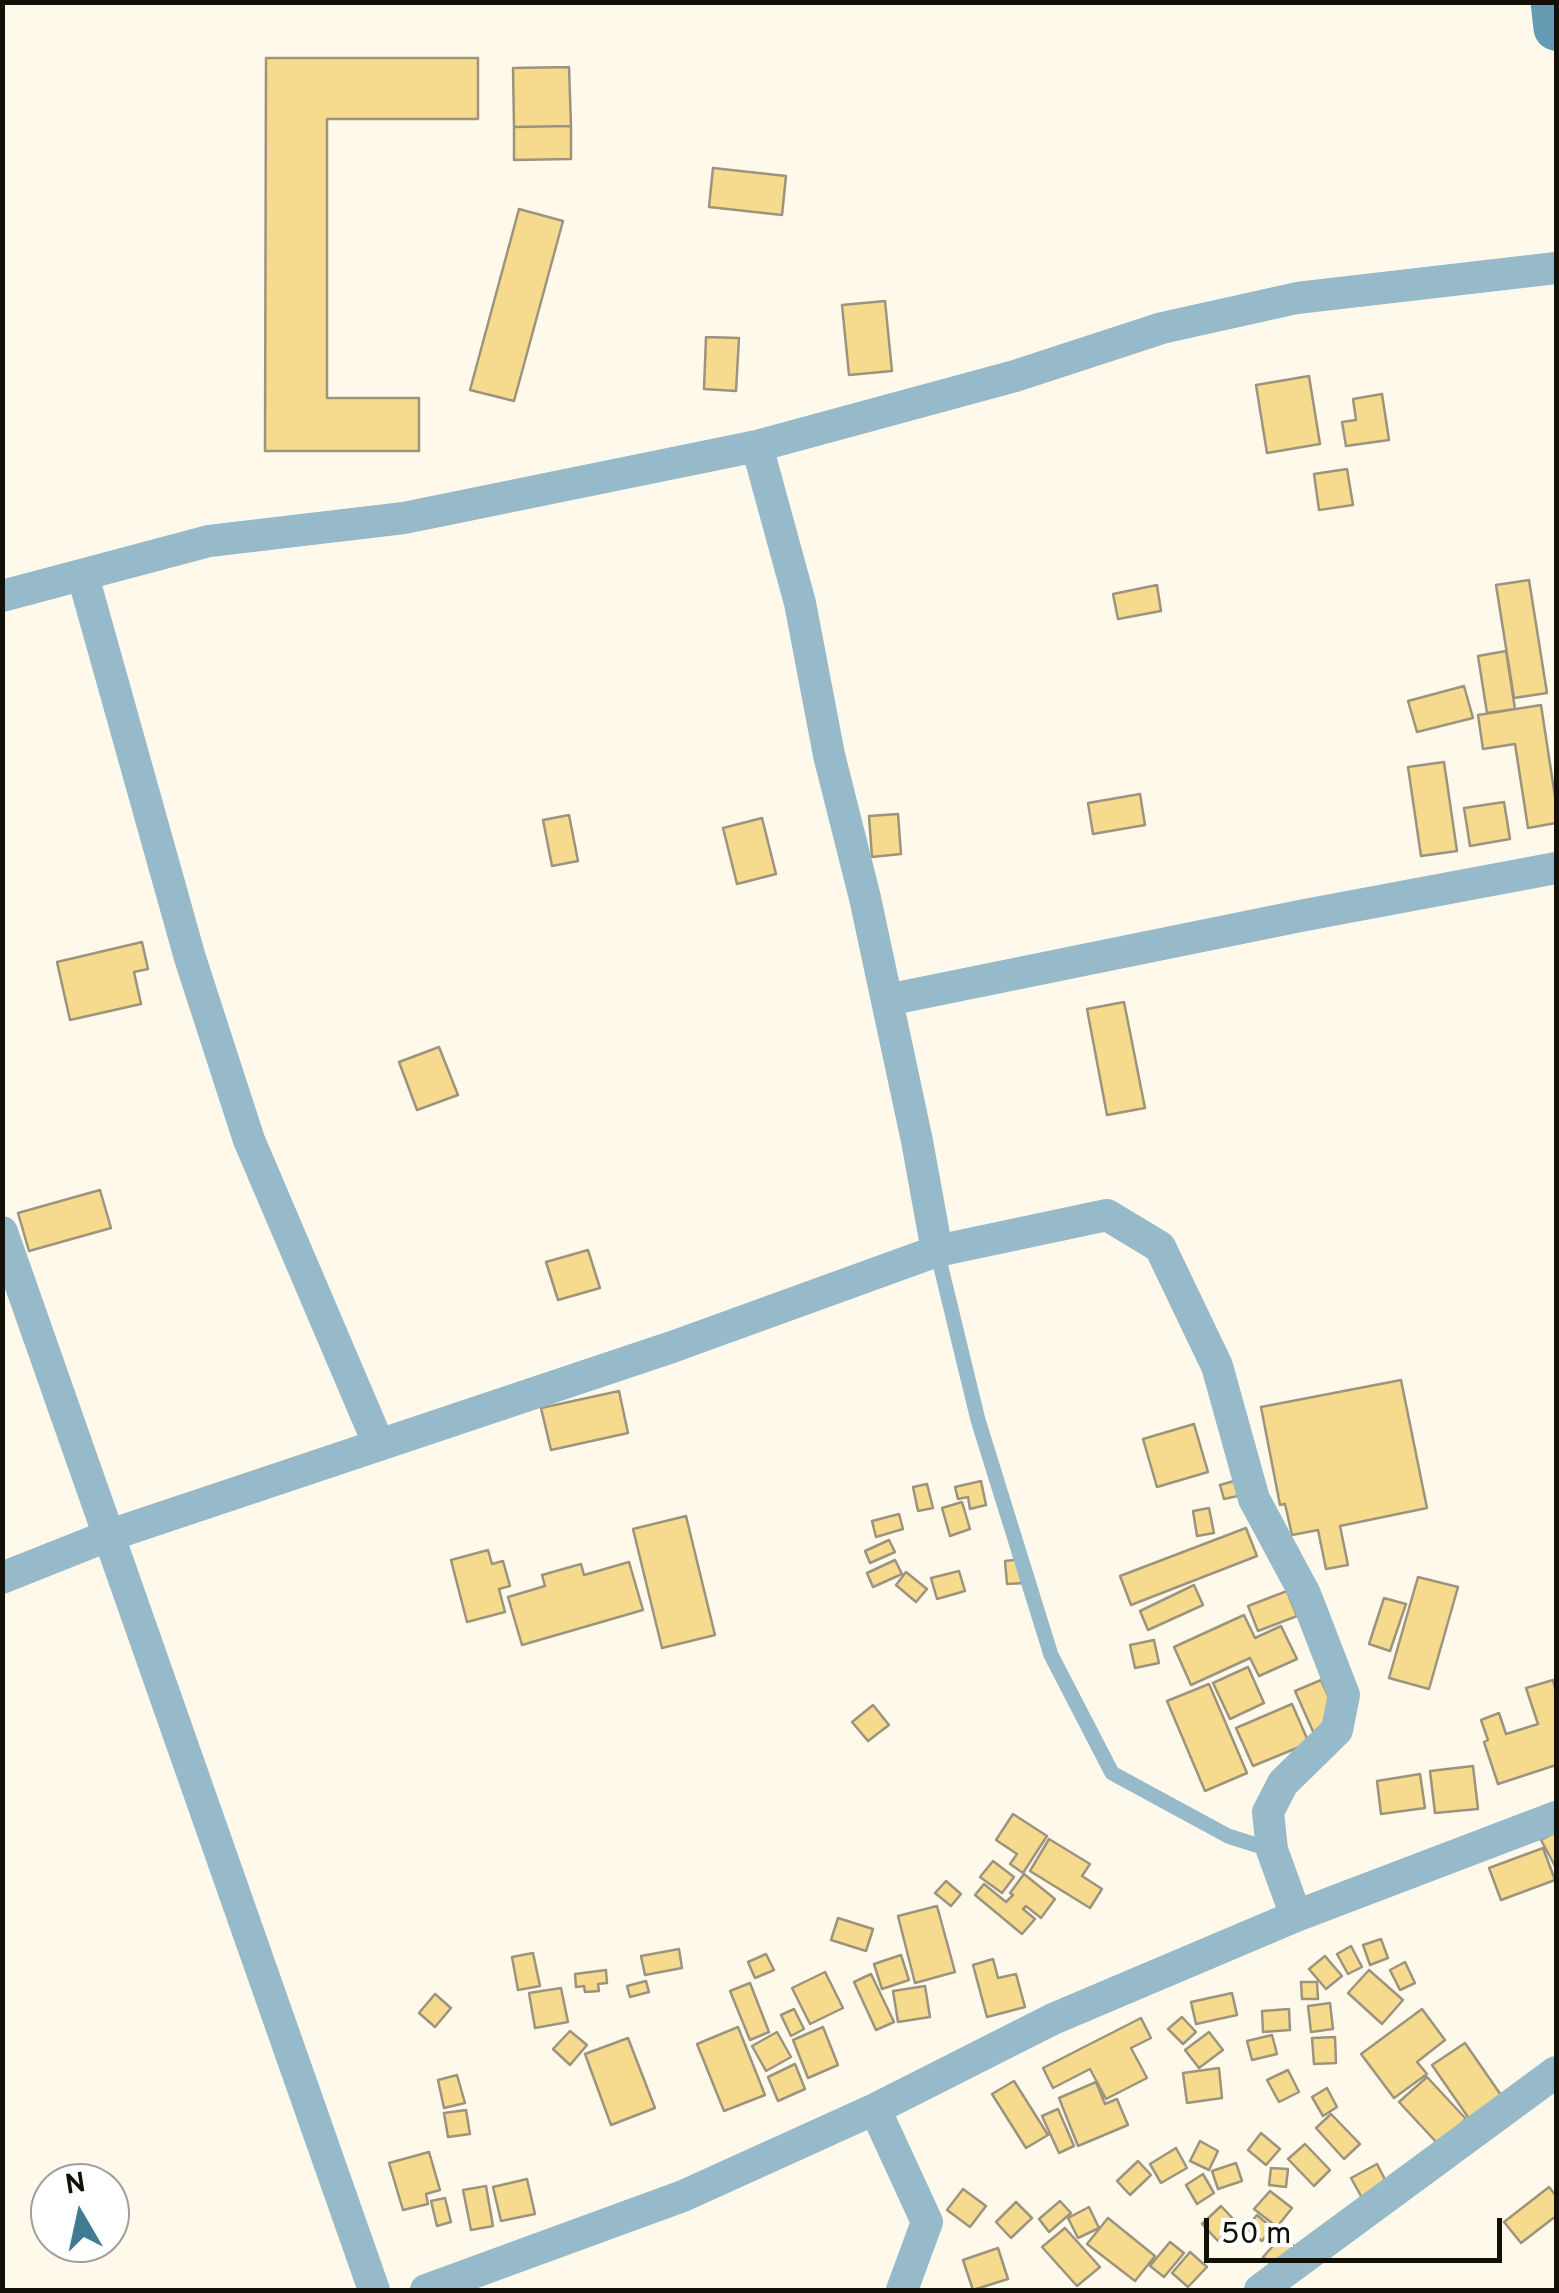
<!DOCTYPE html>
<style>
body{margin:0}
#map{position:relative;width:1559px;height:2293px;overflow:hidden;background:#fff9eb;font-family:Overpass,sans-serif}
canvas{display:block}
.frame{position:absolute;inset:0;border:5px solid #131008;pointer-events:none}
.north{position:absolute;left:30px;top:2163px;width:100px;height:100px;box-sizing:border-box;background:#fff;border:2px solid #a19f9c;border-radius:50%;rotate:351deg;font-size:28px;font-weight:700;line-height:40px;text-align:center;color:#131008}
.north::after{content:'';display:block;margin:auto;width:35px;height:45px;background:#407b93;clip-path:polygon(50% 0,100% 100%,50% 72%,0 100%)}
.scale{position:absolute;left:1204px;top:2218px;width:298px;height:45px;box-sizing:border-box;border:5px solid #131008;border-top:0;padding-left:12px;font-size:30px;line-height:35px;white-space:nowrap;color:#131008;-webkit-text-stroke:8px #fff;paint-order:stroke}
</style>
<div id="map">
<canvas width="1559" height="2293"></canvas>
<div class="frame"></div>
<div class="north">N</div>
<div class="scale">50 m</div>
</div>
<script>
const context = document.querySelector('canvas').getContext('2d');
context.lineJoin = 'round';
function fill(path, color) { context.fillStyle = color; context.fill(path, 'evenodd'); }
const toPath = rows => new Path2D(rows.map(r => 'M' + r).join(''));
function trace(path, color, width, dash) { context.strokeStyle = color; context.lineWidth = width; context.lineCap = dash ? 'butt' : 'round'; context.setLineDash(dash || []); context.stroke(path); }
const building = toPath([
 [266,58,478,58,478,119,327,119,327,398,419,398,419,451,265,451,266,58],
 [569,67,571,126,514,127,513,68,569,67],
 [571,126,571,159,514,160,514,127,571,126],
 [713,168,786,176,782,215,709,207,713,168],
 [519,209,563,221,514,401,470,390,519,209],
 [885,301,892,371,849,375,842,305,885,301],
 [706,337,739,338,736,391,704,389,706,337],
 [1309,376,1320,444,1267,453,1256,385,1309,376],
 [1382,394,1389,440,1346,446,1342,422,1356,420,1353,399,1382,394],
 [1347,469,1353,505,1319,510,1314,474,1347,469],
 [1529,580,1547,693,1514,698,1496,585,1529,580],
 [1157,585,1161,611,1118,619,1113,594,1157,585],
 [1506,651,1515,709,1487,713,1478,656,1506,651],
 [1464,686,1473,718,1417,732,1408,701,1464,686],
 [1541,705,1556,803,1556,823,1528,828,1515,744,1483,749,1478,715,1541,705],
 [1444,762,1457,851,1421,856,1408,767,1444,762],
 [1140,794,1145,825,1093,834,1088,803,1140,794],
 [1504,802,1510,839,1470,846,1464,808,1504,802],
 [898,814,901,854,872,857,869,816,898,814],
 [569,815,578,861,552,866,543,820,569,815],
 [762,818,776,874,737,884,723,828,762,818],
 [142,942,148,969,134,972,141,1004,70,1020,57,962,142,942],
 [1124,1002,1145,1108,1107,1115,1087,1009,1124,1002],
 [439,1047,458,1095,417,1110,399,1062,439,1047],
 [100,1190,111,1228,29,1251,18,1213,100,1190],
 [588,1250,600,1288,558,1300,546,1262,588,1250],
 [1401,1380,1427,1508,1340,1526,1348,1565,1326,1569,1318,1530,1292,1535,1285,1504,1280,1505,1261,1407,1401,1380],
 [619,1391,628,1433,551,1450,541,1408,619,1391],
 [1194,1424,1208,1472,1157,1487,1143,1439,1194,1424],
 [981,1481,986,1505,970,1509,968,1497,958,1499,955,1487,981,1481],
 [1234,1481,1238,1496,1224,1499,1220,1485,1234,1481],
 [927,1484,933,1508,918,1511,913,1487,927,1484],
 [962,1502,970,1529,950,1536,942,1508,962,1502],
 [1209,1508,1214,1533,1197,1536,1193,1511,1209,1508],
 [899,1514,903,1529,876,1537,872,1521,899,1514],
 [686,1516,715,1635,662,1648,633,1529,686,1516],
 [1246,1528,1257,1556,1131,1605,1120,1576,1246,1528],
 [889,1540,895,1552,870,1563,865,1551,889,1540],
 [488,1550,492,1564,503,1561,510,1586,499,1589,505,1612,467,1622,451,1560,488,1550],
 [1023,1559,1025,1583,1007,1584,1005,1561,1023,1559],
 [895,1560,902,1574,873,1587,867,1573,895,1560],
 [629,1562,643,1610,522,1645,508,1597,545,1586,542,1575,581,1564,584,1575,629,1562],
 [959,1571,965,1591,937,1599,931,1578,959,1571],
 [906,1572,927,1589,916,1602,896,1585,906,1572],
 [1418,1577,1458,1587,1429,1689,1389,1678,1418,1577],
 [1194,1585,1203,1605,1148,1630,1140,1611,1194,1585],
 [1287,1591,1297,1616,1258,1631,1248,1606,1287,1591],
 [1384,1598,1406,1604,1390,1651,1369,1644,1384,1598],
 [1244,1615,1255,1638,1281,1626,1297,1659,1259,1676,1250,1658,1191,1685,1174,1647,1244,1615],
 [1154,1640,1159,1663,1135,1668,1130,1645,1154,1640],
 [1248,1667,1264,1703,1230,1719,1213,1683,1248,1667],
 [1321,1680,1342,1727,1316,1738,1295,1691,1321,1680],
 [1553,1680,1556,1692,1556,1765,1498,1784,1484,1742,1488,1740,1481,1720,1499,1713,1506,1734,1538,1724,1526,1688,1553,1680],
 [1209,1684,1247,1773,1205,1791,1167,1701,1209,1684],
 [1292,1704,1309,1743,1253,1766,1236,1728,1292,1704],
 [873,1705,889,1725,868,1741,852,1722,873,1705],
 [1473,1766,1478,1809,1435,1813,1430,1771,1473,1766],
 [1420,1774,1425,1808,1381,1814,1377,1781,1420,1774],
 [1013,1814,1047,1836,1023,1873,1010,1864,1017,1854,996,1840,1013,1814],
 [1556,1832,1556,1868,1541,1840,1556,1832],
 [1049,1839,1090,1864,1082,1876,1102,1889,1090,1908,1030,1871,1049,1839],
 [1543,1848,1555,1880,1501,1900,1489,1868,1543,1848],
 [993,1861,1014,1877,1002,1893,980,1877,993,1861],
 [1024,1874,1055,1899,1041,1918,1026,1906,1023,1909,1035,1919,1022,1934,975,1895,984,1884,1006,1902,1013,1895,1010,1893,1024,1874],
 [946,1881,961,1894,951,1906,935,1893,946,1881],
 [937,1906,955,1972,915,1983,898,1916,937,1906],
 [838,1918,873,1929,866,1951,831,1940,838,1918],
 [1381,1939,1388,1958,1370,1965,1363,1945,1381,1939],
 [1351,1946,1362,1967,1348,1974,1337,1954,1351,1946],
 [679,1949,682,1968,645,1975,641,1956,679,1949],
 [533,1953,540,1986,518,1990,512,1957,533,1953],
 [766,1954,774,1970,755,1978,748,1962,766,1954],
 [901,1955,909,1980,882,1989,874,1964,901,1955],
 [1325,1956,1342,1976,1326,1989,1309,1969,1325,1956],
 [993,1959,998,1978,1016,1974,1025,2007,987,2017,973,1965,993,1959],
 [1405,1962,1415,1983,1400,1990,1390,1970,1405,1962],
 [606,1970,607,1983,598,1984,599,1991,585,1992,584,1986,576,1987,575,1974,606,1970],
 [1369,1970,1403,2000,1382,2024,1348,1993,1369,1970],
 [825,1972,843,2008,810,2024,792,1988,825,1972],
 [871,1974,894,2022,876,2030,854,1982,871,1974],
 [646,1981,649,1992,630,1997,627,1986,646,1981],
 [1301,1982,1317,1982,1318,1999,1302,1999,1301,1982],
 [750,1983,769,2032,750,2040,730,1991,750,1983],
 [925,1986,930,2017,898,2022,893,1991,925,1986],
 [561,1988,568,2022,535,2028,529,1993,561,1988],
 [1232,1993,1237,2015,1196,2024,1191,2002,1232,1993],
 [435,1994,451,2008,435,2027,419,2013,435,1994],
 [1330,2003,1333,2029,1311,2032,1308,2006,1330,2003],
 [794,2009,804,2029,791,2036,781,2015,794,2009],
 [1289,2009,1290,2030,1263,2032,1262,2011,1289,2009],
 [1422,2009,1445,2040,1417,2062,1427,2074,1394,2098,1361,2054,1422,2009],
 [1182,2017,1196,2032,1183,2044,1168,2029,1182,2017],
 [1141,2018,1151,2038,1131,2048,1147,2078,1106,2099,1090,2069,1053,2088,1043,2068,1141,2018],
 [738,2027,765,2095,724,2111,697,2044,738,2027],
 [823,2027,838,2065,808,2078,793,2040,823,2027],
 [570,2031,587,2045,570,2065,553,2049,570,2031],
 [777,2032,791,2057,766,2071,752,2046,777,2032],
 [1209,2032,1223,2050,1199,2068,1185,2050,1209,2032],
 [1272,2035,1277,2054,1252,2060,1247,2041,1272,2035],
 [1335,2037,1336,2063,1314,2064,1312,2038,1335,2037],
 [628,2038,655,2108,611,2125,585,2054,628,2038],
 [1465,2043,1503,2098,1470,2120,1432,2065,1465,2043],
 [795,2064,805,2089,778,2101,768,2077,795,2064],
 [1219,2068,1222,2098,1187,2103,1183,2073,1219,2068],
 [1288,2070,1299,2092,1279,2102,1267,2080,1288,2070],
 [457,2075,465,2103,444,2108,438,2080,457,2075],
 [1427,2077,1466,2119,1438,2144,1399,2102,1427,2077],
 [1014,2081,1048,2135,1026,2148,992,2094,1014,2081],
 [1096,2082,1105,2104,1117,2099,1128,2125,1078,2146,1059,2098,1096,2082],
 [1327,2088,1337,2107,1323,2116,1312,2097,1327,2088],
 [1058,2109,1074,2146,1059,2153,1042,2116,1058,2109],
 [466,2110,470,2134,448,2137,444,2113,466,2110],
 [1331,2114,1360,2144,1344,2159,1316,2128,1331,2114],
 [1261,2133,1280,2149,1266,2165,1248,2150,1261,2133],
 [1200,2141,1218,2151,1209,2170,1190,2161,1200,2141],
 [1305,2144,1330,2170,1314,2186,1288,2159,1305,2144],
 [1176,2148,1187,2168,1161,2183,1150,2164,1176,2148],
 [429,2152,440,2190,426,2194,428,2204,403,2210,389,2163,429,2152],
 [1138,2161,1151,2175,1130,2195,1117,2181,1138,2161],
 [1236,2163,1242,2181,1218,2189,1212,2171,1236,2163],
 [1377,2164,1391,2191,1366,2205,1351,2178,1377,2164],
 [1271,2168,1288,2169,1286,2187,1269,2185,1271,2168],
 [1203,2174,1214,2193,1197,2204,1186,2185,1203,2174],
 [527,2179,535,2214,501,2221,493,2187,527,2179],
 [486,2186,493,2226,471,2230,463,2190,486,2186],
 [1549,2187,1556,2196,1556,2216,1521,2243,1504,2222,1549,2187],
 [963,2189,986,2206,970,2227,947,2210,963,2189],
 [1270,2191,1292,2208,1277,2227,1254,2209,1270,2191],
 [445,2198,451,2222,437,2226,431,2201,445,2198],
 [1060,2201,1071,2213,1049,2232,1039,2219,1060,2201],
 [1016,2202,1032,2218,1011,2238,996,2222,1016,2202],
 [1221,2206,1237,2223,1218,2241,1202,2224,1221,2206],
 [1089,2207,1099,2228,1078,2238,1068,2218,1089,2207],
 [1257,2215,1272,2228,1262,2241,1246,2228,1257,2215],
 [1108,2218,1155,2256,1135,2281,1087,2244,1108,2218],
 [1065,2228,1100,2267,1077,2286,1042,2247,1065,2228],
 [1282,2236,1294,2246,1275,2268,1263,2257,1282,2236],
 [1170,2242,1184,2253,1164,2277,1150,2266,1170,2242],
 [998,2248,1008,2279,973,2290,963,2260,998,2248],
 [1190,2252,1207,2267,1188,2287,1172,2273,1190,2252]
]);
fill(building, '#f6da8d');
trace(building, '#9d947e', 2.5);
trace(toPath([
 [937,1251,978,1420,1051,1655,1112,1773,1228,1836,1272,1850]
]), '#96baca', 15);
trace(toPath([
 [757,446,800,603,829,755,865,898,917,1141,937,1251],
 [83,576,190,958,249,1140,379,1445],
 [2,596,209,541,404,518,757,446,1015,376,1162,328,1297,298,1556,268],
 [887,1000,1300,916,1556,868],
 [2,1232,374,2290],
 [2,1578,110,1535,672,1347,937,1251,1107,1215,1160,1247,1217,1366,1254,1499,1305,1594,1344,1695,1337,1730,1283,1783,1268,1812,1272,1850,1296,1916],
 [875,2109,927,2222,902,2290],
 [426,2290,683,2196,875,2109,1053,2019,1296,1916,1556,1817],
 [1260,2290,1556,2072]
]), '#96baca', 32);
trace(toPath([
 [1553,2,1556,28]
]), '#629bb2', 45);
</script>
